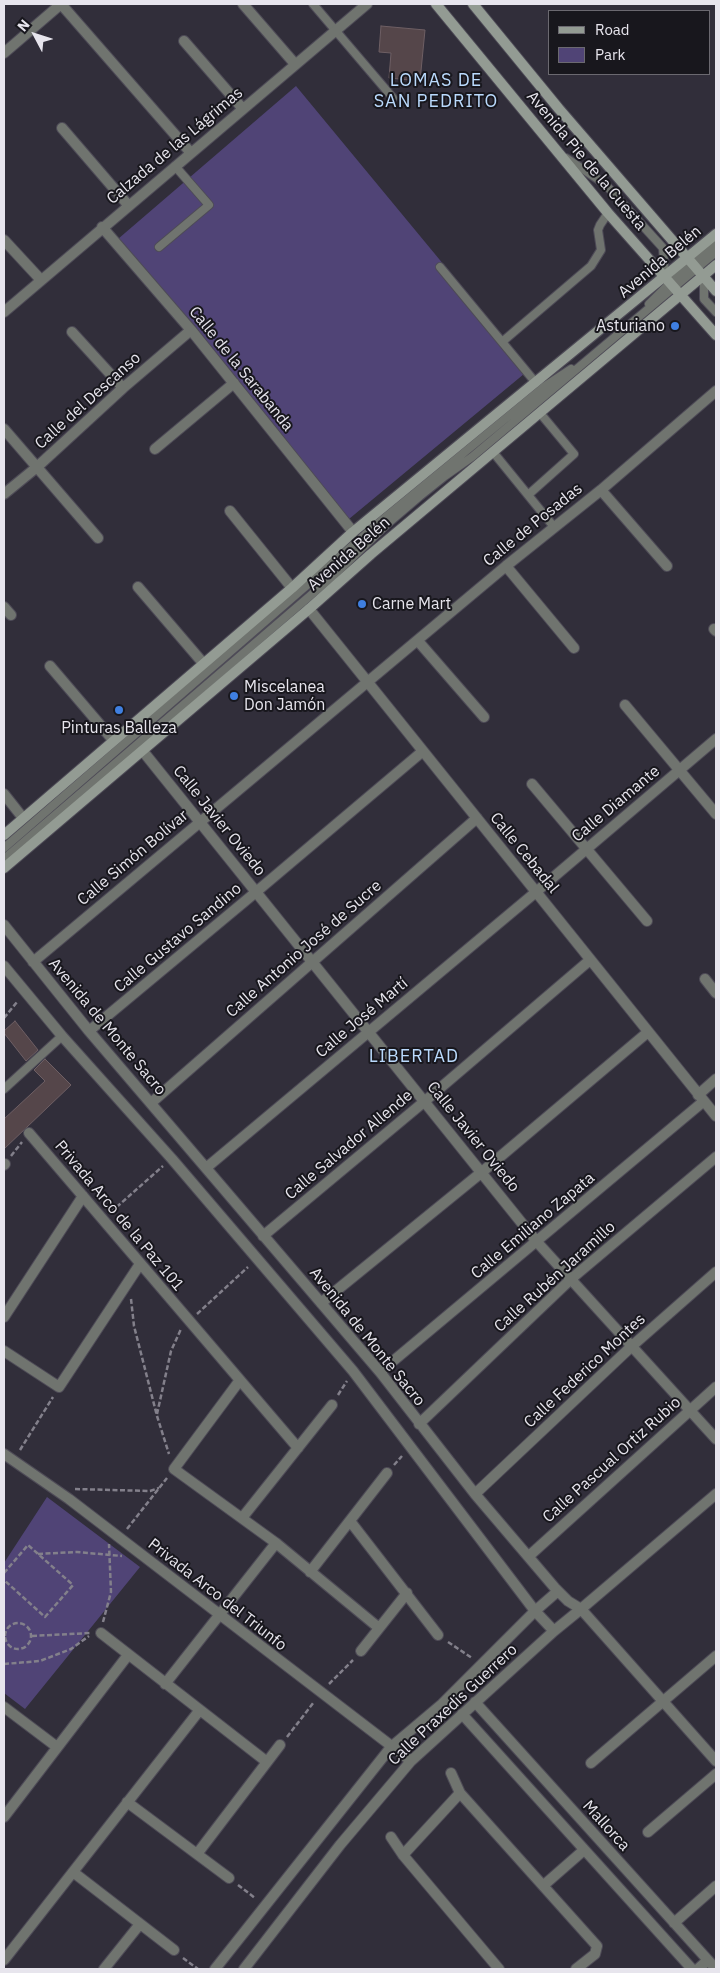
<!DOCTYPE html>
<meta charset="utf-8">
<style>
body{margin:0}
#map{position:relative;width:720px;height:1973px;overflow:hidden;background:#312e3a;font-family:"IBM Plex Sans",sans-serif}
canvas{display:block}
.frame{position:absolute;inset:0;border:5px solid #e7e5ed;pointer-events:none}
.legend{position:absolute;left:548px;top:10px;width:162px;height:65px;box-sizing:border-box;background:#18171d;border:1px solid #6b6970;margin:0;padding:6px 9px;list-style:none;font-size:15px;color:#e7e5ed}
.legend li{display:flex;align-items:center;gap:10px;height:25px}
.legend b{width:25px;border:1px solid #6b6970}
.north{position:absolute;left:10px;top:10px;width:50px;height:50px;-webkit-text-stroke:4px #18171d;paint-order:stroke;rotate:310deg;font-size:14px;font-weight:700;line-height:20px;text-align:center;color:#e7e5ed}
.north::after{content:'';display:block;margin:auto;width:18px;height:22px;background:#e7e5ed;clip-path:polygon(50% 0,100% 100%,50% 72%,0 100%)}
</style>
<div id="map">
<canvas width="720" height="1973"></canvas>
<div class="frame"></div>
<ul class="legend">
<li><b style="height:6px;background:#939b93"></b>Road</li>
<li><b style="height:14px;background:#504476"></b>Park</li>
</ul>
<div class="north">N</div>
</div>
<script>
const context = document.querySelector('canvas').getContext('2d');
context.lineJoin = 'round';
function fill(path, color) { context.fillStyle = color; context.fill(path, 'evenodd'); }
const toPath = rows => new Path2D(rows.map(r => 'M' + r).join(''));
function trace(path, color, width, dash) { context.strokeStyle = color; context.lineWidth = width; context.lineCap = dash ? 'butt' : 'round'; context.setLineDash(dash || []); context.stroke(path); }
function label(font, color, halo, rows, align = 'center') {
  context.font = font + ' "IBM Plex Sans",sans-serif'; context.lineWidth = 4; context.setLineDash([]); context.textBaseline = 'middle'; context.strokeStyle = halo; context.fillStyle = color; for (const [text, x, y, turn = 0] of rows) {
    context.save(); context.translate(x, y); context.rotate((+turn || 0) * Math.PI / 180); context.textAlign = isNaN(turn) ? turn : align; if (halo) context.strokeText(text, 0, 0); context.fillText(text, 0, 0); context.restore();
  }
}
fill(toPath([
 [296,86,530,369,349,519,118,239],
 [47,1497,140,1567,25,1709,4,1693,4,1563]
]), '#504476');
const building = toPath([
 [381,26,425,30,420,81,389,78,391,53,379,52,381,26],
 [15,1021,38,1050,26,1061,4,1033,4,1031,15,1021],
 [45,1059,71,1085,4,1149,4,1119,45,1081,34,1070,45,1059]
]);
fill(building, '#55464a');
trace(building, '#6e5f64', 1);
const lane = toPath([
 [313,4,393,98],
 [566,158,605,184,663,248,665,277],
 [159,247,209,205,175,166],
 [440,267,536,383],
 [704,276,704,299,716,312],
 [649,304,670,283,716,243],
 [502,342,591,266,601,250,598,230,600,225,608,213],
 [493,452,554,527],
 [528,495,574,454,540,413],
 [4,848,382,520,545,386,571,369],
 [4,859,332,577,386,525,420,496,445,476,472,457,716,252],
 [4,1089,62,1036]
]);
const street = toPath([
 [61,4,191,153],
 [243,4,295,64],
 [184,41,243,109],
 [4,53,61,4],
 [62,128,129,206],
 [102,227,191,330,353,532],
 [4,240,41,280],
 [4,312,367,4],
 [72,332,123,388],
 [4,429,98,538],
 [155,449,234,383],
 [601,490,667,566],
 [4,494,37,467,123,388,191,330],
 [230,511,292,588],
 [506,566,574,648],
 [138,587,203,663],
 [4,607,11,615],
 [309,609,716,1116],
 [714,629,716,631],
 [418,641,484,717],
 [50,666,113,740],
 [625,705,716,814],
 [142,750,537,1242,716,1439],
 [532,784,647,921],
 [4,794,23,818],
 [4,925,89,1031,380,1372,475,1494,555,1588,568,1601,581,1609,716,1761],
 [33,962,506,566,601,490,716,391],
 [4,966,62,1036,172,1159,353,1371,535,1611,554,1631],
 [705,979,716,993],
 [89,1031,256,892,423,751],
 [698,1095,716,1079],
 [151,1103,477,818],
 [29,1133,298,1448],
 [4,1165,5,1164],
 [206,1168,536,892,716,739],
 [263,1236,425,1101,590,960],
 [321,1303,482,1172,648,1032],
 [4,1317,83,1196],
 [4,1351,59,1387,140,1264],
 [380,1372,704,1101],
 [240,1380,174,1469,276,1543,379,1628],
 [419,1424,571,1279,716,1157],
 [4,1454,69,1499,411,1761],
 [475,1494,632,1346,716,1272],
 [242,1518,332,1405],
 [350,1521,438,1635],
 [529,1556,716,1387],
 [310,1572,387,1473],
 [101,1633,267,1762],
 [361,1651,407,1593],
 [165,1684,276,1543],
 [475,1702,716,1969],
 [4,1707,57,1747],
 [462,1714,692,1969],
 [591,1763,716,1656],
 [451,1773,460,1793,597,1946,595,1954,576,1969],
 [127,1802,229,1878],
 [4,1817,128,1655],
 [648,1832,716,1774],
 [391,1837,403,1855,499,1969],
 [197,1854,280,1745],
 [403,1855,460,1793],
 [73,1872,174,1950],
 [544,1885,584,1850],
 [674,1923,716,1886],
 [4,1960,199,1711],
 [104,1969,140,1924],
 [215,1969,391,1747,442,1704,535,1611,558,1591],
 [244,1969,340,1845,411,1761,554,1631,581,1609,716,1494],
 [698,1969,708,1960]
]);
const secondary = toPath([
 [436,4,608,213,716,335],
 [473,4,559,109,716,291],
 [4,835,292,588,353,532,716,234],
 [4,868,309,609,371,554,716,265]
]);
trace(lane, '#4e4b57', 10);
trace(street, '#4e4b57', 12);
trace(secondary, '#4e4b57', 12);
trace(toPath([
 [4,1018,17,1002],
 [11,1156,22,1142],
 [111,1212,163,1166],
 [131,1299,134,1326,157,1416,169,1454],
 [197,1314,248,1267],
 [338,1395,347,1381],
 [157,1414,171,1351,181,1329],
 [20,1450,53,1397],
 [394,1465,402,1456],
 [75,1489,150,1491,159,1488],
 [127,1529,167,1478],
 [38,1554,77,1552,122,1556],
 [4,1573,28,1545,73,1585,45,1617,4,1580],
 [103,1622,111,1592,109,1544],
 '5 1636a13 13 0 1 1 26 0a13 13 0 1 1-26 0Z',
 [32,1636,91,1633],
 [448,1642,472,1658],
 [4,1664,40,1661,71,1649,89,1636],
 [329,1684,353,1660],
 [287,1737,314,1702],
 [238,1885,255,1898],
 [183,1958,198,1969]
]), '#83808b', 2.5, [5, 2.5]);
trace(lane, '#70746f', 8);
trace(street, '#70746f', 10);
trace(secondary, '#939b93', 10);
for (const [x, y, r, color] of [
 [675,326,5,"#3f7fe0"],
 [362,604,5,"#3f7fe0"],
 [234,696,5,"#3f7fe0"],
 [119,710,5,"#3f7fe0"]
]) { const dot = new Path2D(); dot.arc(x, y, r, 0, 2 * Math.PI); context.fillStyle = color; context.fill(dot); trace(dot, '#18171d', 2); }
label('16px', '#e7e5ed', '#18171d', [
 ["Calzada de las Lágrimas",175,146,-40],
 ["Avenida Pie de la Cuesta",586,161,50],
 ["Avenida Belén",660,262,-40],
 ["Calle de la Sarabanda",241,369,51],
 ["Calle del Descanso",88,401,-42],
 ["Calle de Posadas",533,525,-39],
 ["Avenida Belén",349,554,-41],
 ["Calle Diamante",616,804,-40],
 ["Calle Javier Oviedo",219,821,51],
 ["Calle Cebadal",524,853,51],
 ["Calle Simón Bolívar",133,858,-40],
 ["Calle Gustavo Sandino",178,938,-40],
 ["Calle Antonio José de Sucre",304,949,-41],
 ["Calle José Martí",362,1018,-40],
 ["Avenida de Monte Sacro",107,1027,50],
 ["Calle Javier Oviedo",473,1137,51],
 ["Calle Salvador Allende",349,1145,-40],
 ["Privada Arco de la Paz 101",119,1216,50],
 ["Calle Emiliano Zapata",533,1226,-40],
 ["Calle Rubén Jaramillo",555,1277,-42],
 ["Avenida de Monte Sacro",367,1337,51],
 ["Calle Federico Montes",585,1371,-43],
 ["Calle Pascual Ortiz Rubio",612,1460,-42],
 ["Privada Arco del Triunfo",217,1595,38],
 ["Calle Praxedis Guerrero",453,1705,-43],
 ["Mallorca",606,1826,48]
]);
label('16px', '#e7e5ed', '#18171d', [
 ["Asturiano",665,326,"right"],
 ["Carne Mart",372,604],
 ["Miscelanea",244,687],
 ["Don Jamón",244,705],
 ["Pinturas Balleza",119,728,"center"]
], 'left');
context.letterSpacing = '1px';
label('18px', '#badafd', '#18171d', [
 ["LOMAS DE",436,81],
 ["SAN PEDRITO",436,102],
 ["LIBERTAD",414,1057]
]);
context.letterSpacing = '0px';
</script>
